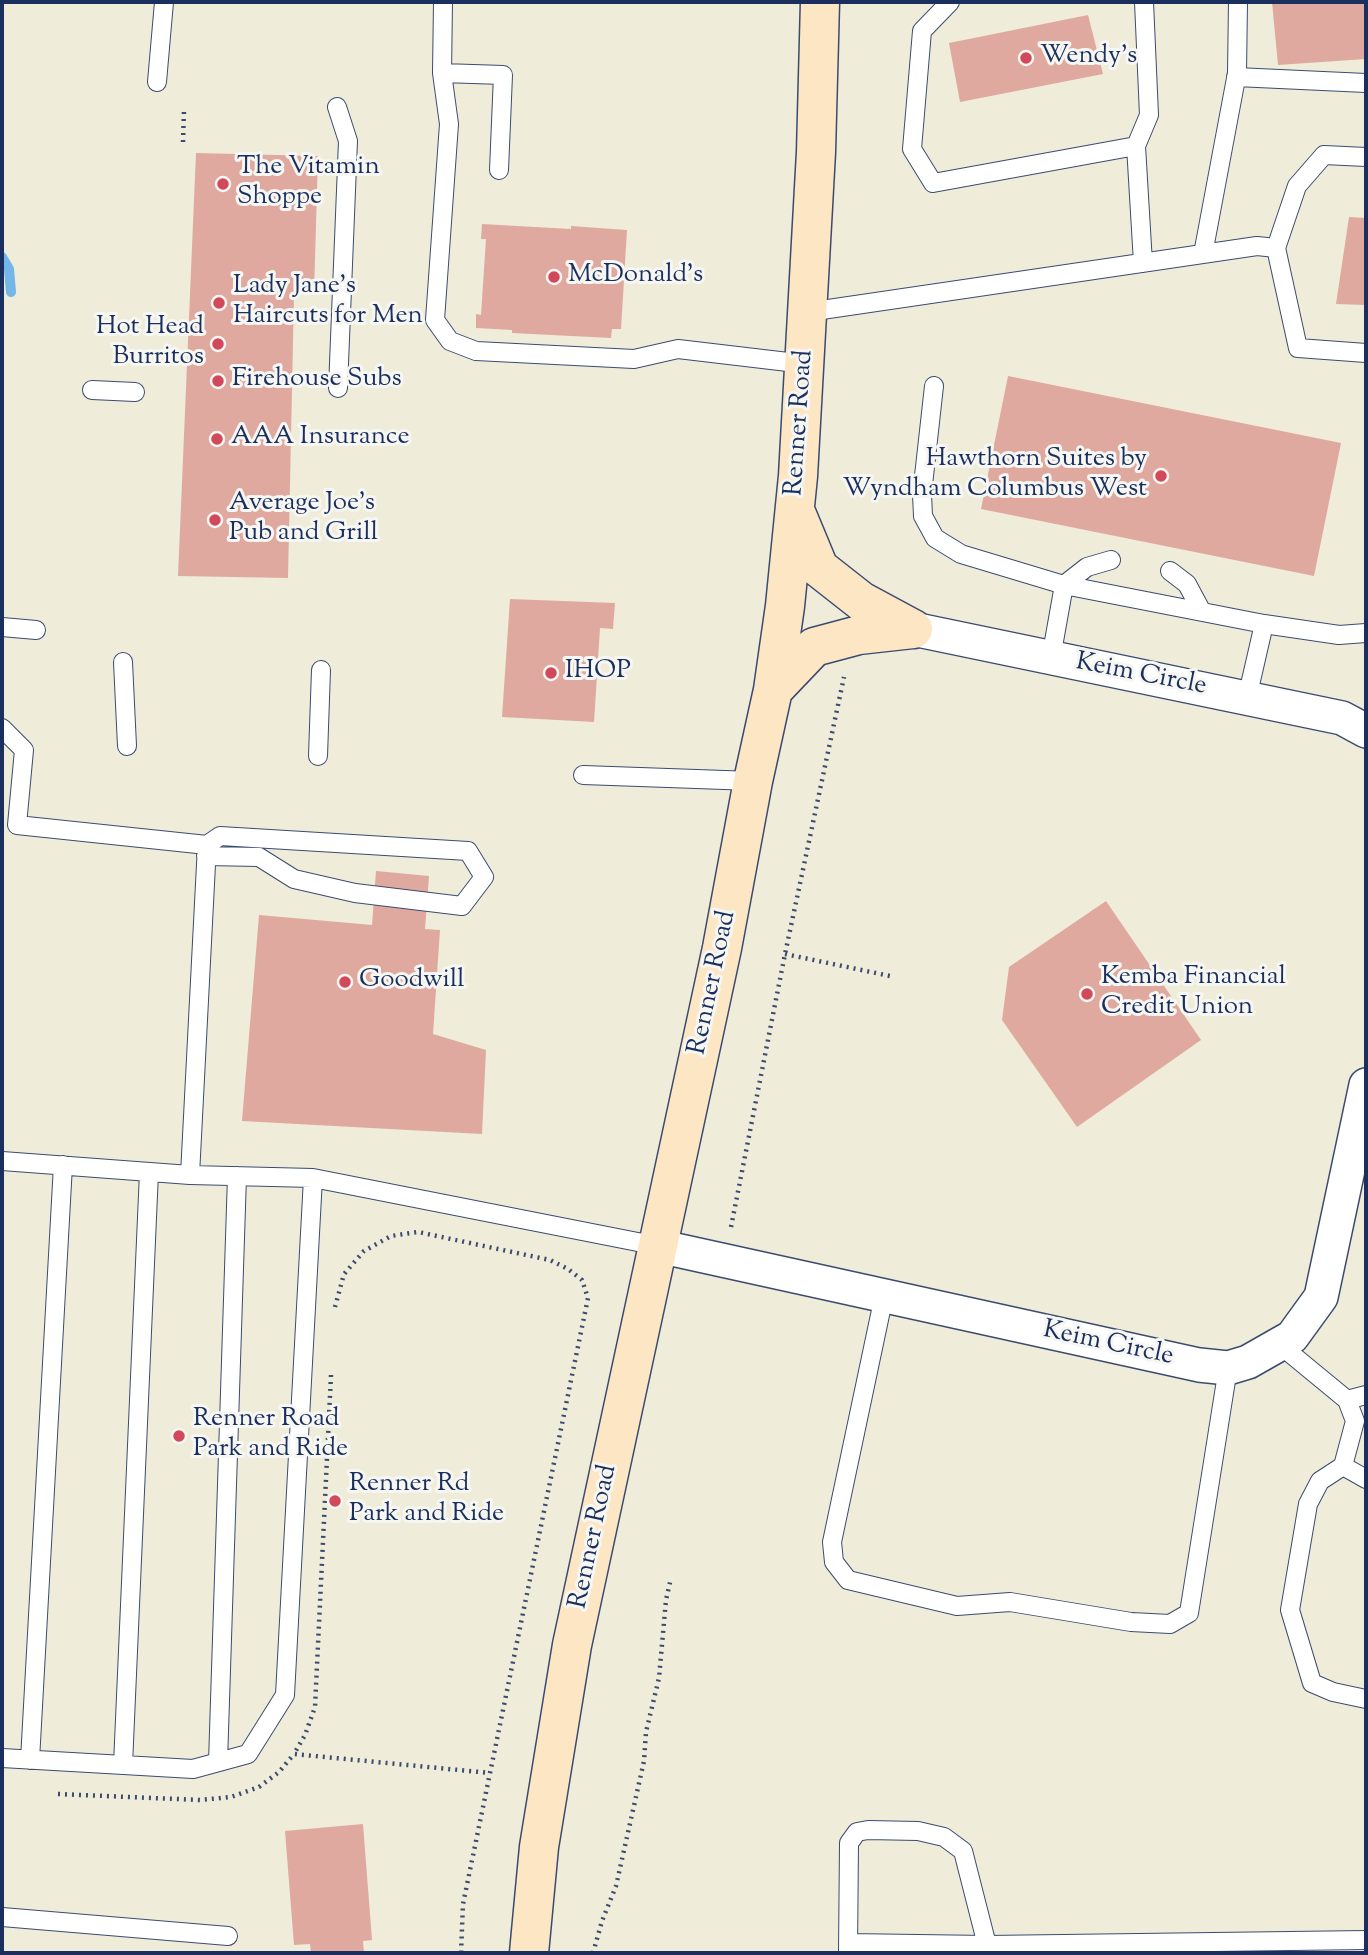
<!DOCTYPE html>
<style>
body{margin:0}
#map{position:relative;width:1368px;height:1955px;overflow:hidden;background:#efecd9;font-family:"Sorts Mill Goudy",serif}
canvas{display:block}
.frame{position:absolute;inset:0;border:4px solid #1b2f5e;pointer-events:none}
</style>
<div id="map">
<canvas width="1368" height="1955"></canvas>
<div class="frame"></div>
</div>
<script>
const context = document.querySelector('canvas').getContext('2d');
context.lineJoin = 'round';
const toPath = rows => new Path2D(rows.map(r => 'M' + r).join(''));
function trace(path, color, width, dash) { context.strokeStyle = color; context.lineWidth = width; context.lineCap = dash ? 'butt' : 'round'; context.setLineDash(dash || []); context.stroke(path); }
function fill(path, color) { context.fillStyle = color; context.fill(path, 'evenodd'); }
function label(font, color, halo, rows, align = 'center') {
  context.font = font + ' "Sorts Mill Goudy",serif'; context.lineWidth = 6; context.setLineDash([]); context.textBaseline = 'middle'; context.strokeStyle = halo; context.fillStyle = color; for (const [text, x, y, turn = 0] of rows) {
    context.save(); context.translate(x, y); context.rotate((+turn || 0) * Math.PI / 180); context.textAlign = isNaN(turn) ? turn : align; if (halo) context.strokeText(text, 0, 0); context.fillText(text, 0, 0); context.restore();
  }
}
trace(toPath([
 [2,257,9,269,11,292]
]), '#75b6e9', 10);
fill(toPath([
 [1272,2,1366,2,1366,59,1278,65],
 [1088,15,1103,74,960,102,949,43],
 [196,153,318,156,314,293,294,294,288,578,178,576],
 [1349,217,1366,218,1366,305,1336,304],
 [482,224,571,229,571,226,627,230,621,329,612,329,611,338,512,333,512,330,476,328,476,314,481,315,486,239,481,239],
 [1008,376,1341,443,1314,576,981,509],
 [510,599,615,603,613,629,600,628,594,722,502,717],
 [376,871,429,876,425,929,440,930,433,1034,486,1050,482,1134,242,1121,259,915,372,925],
 [1106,901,1201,1040,1077,1127,1002,1020,1009,967],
 [363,1824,372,1940,363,1941,364,1953,311,1953,310,1944,294,1945,285,1831]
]), '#dfa99f');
const service = toPath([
 [443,2,442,73,503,75,499,170],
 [950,2,922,31,912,149,933,183,1136,146],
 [442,73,449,124,435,320,450,341,476,351,634,359,678,349,805,364],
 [1236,77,1366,83],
 [157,82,164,2],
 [337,107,348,141,338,388],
 [1366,157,1324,155,1297,186,1276,248,1298,348,1366,353],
 [1203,254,1237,73,1238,2],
 [1143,263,1136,146,1149,115,1144,2],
 [808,312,1257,246,1276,248],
 [934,386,922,494,923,516,935,538,961,554,1064,585,1264,624,1339,635,1366,633],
 [92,390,135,392],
 [1170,571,1187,584,1202,612],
 [2,627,36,630],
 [1051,658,1064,585,1087,567,1111,560],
 [123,662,127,746],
 [1247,698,1264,624],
 [2,728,24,750,17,825,207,845,190,1175],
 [318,756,321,670],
 [583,775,753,781],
 [206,856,259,857,294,879,355,893,462,906,484,877,468,851,220,836,207,845],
 [2,1161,190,1175,313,1178,658,1246],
 [884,1296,832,1542,834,1562,848,1580,957,1606,1010,1602,1131,1622,1170,1624,1189,1613,1228,1368],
 [1279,1344,1347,1400,1355,1421,1343,1466,1320,1481,1308,1504,1290,1610,1312,1683,1333,1692,1366,1699],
 [1347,1400,1366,1395],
 [1343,1466,1366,1479],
 [2,1758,193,1769,248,1754,285,1695,313,1178],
 [30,1760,63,1165],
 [218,1762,237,1176],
 [123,1765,149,1172],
 [2,1917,228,1936],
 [848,1943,987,1945,1366,1940],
 [848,1953,849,1843,857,1832,868,1830,918,1831,944,1837,963,1851,987,1945]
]);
const minor = toPath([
 [913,629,1342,718,1366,731],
 [658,1246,1199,1365,1228,1368,1248,1362,1292,1337,1321,1297,1366,1085]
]);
const secondary = toPath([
 [797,515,819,568,861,601,913,629],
 [773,690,814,647,859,635,913,629],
 [529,1953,539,1847,572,1645,722,948,753,781,773,690,785,606,798,476,816,152,820,2]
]);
trace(service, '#3b4b70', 20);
trace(minor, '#3b4b70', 36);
trace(secondary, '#3b4b70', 41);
trace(toPath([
 [183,142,184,110],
 [785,954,890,976],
 [731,1227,785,954,844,677],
 [335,1307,344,1274,364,1251,391,1236,418,1232,550,1260,568,1269,582,1280,588,1298,463,1904,461,1953],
 [331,1375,315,1707,305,1735,294,1754,490,1773],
 [58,1794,200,1800,231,1797,259,1787,279,1772,294,1754],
 [593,1953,602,1921,616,1886,644,1761,646,1732,659,1678,666,1600,671,1578]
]), '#3b4b70', 4.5, [2, 5]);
trace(service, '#fff', 18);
trace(minor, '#fff', 33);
trace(secondary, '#fce6c4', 38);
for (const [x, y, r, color] of [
 [1026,58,7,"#d1495b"],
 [223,184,7,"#d1495b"],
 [554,277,7,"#d1495b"],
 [219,303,7,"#d1495b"],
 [218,344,7,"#d1495b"],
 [218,381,7,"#d1495b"],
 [217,439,7,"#d1495b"],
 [1161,476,7,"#d1495b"],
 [215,520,7,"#d1495b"],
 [551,673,7,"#d1495b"],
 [345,982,7,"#d1495b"],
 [1087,994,7,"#d1495b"],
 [179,1436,7,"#d1495b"],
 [335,1501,7,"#d1495b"]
]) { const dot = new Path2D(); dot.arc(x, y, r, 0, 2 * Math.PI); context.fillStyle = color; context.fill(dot); trace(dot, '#f6f6f2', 2.5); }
label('26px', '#1b2f5e', '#f6f6f2', [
 ["Wendy's",1040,58],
 ["The Vitamin",237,169],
 ["Shoppe",237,199],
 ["McDonald's",568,277],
 ["Lady Jane's",233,288],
 ["Haircuts for Men",233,318],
 ["Hot Head",204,329,"right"],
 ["Burritos",204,359,"right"],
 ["Firehouse Subs",232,381],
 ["AAA Insurance",231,439],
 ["Hawthorn Suites by",1147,461,"right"],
 ["Wyndham Columbus West",1147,491,"right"],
 ["Average Joe's",229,505],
 ["Pub and Grill",229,535],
 ["IHOP",565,673],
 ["Kemba Financial",1101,979],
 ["Credit Union",1101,1009],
 ["Goodwill",359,982],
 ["Renner Road",193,1421],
 ["Park and Ride",193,1451],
 ["Renner Rd",349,1486],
 ["Park and Ride",349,1516]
], 'left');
label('26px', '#1b2f5e', '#f6f6f2', [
 ["Renner Road",801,423,-86],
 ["Keim Circle",1141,676,11],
 ["Renner Road",714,983,-78],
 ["Keim Circle",1108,1345,12],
 ["Renner Road",595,1537,-78]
]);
</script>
